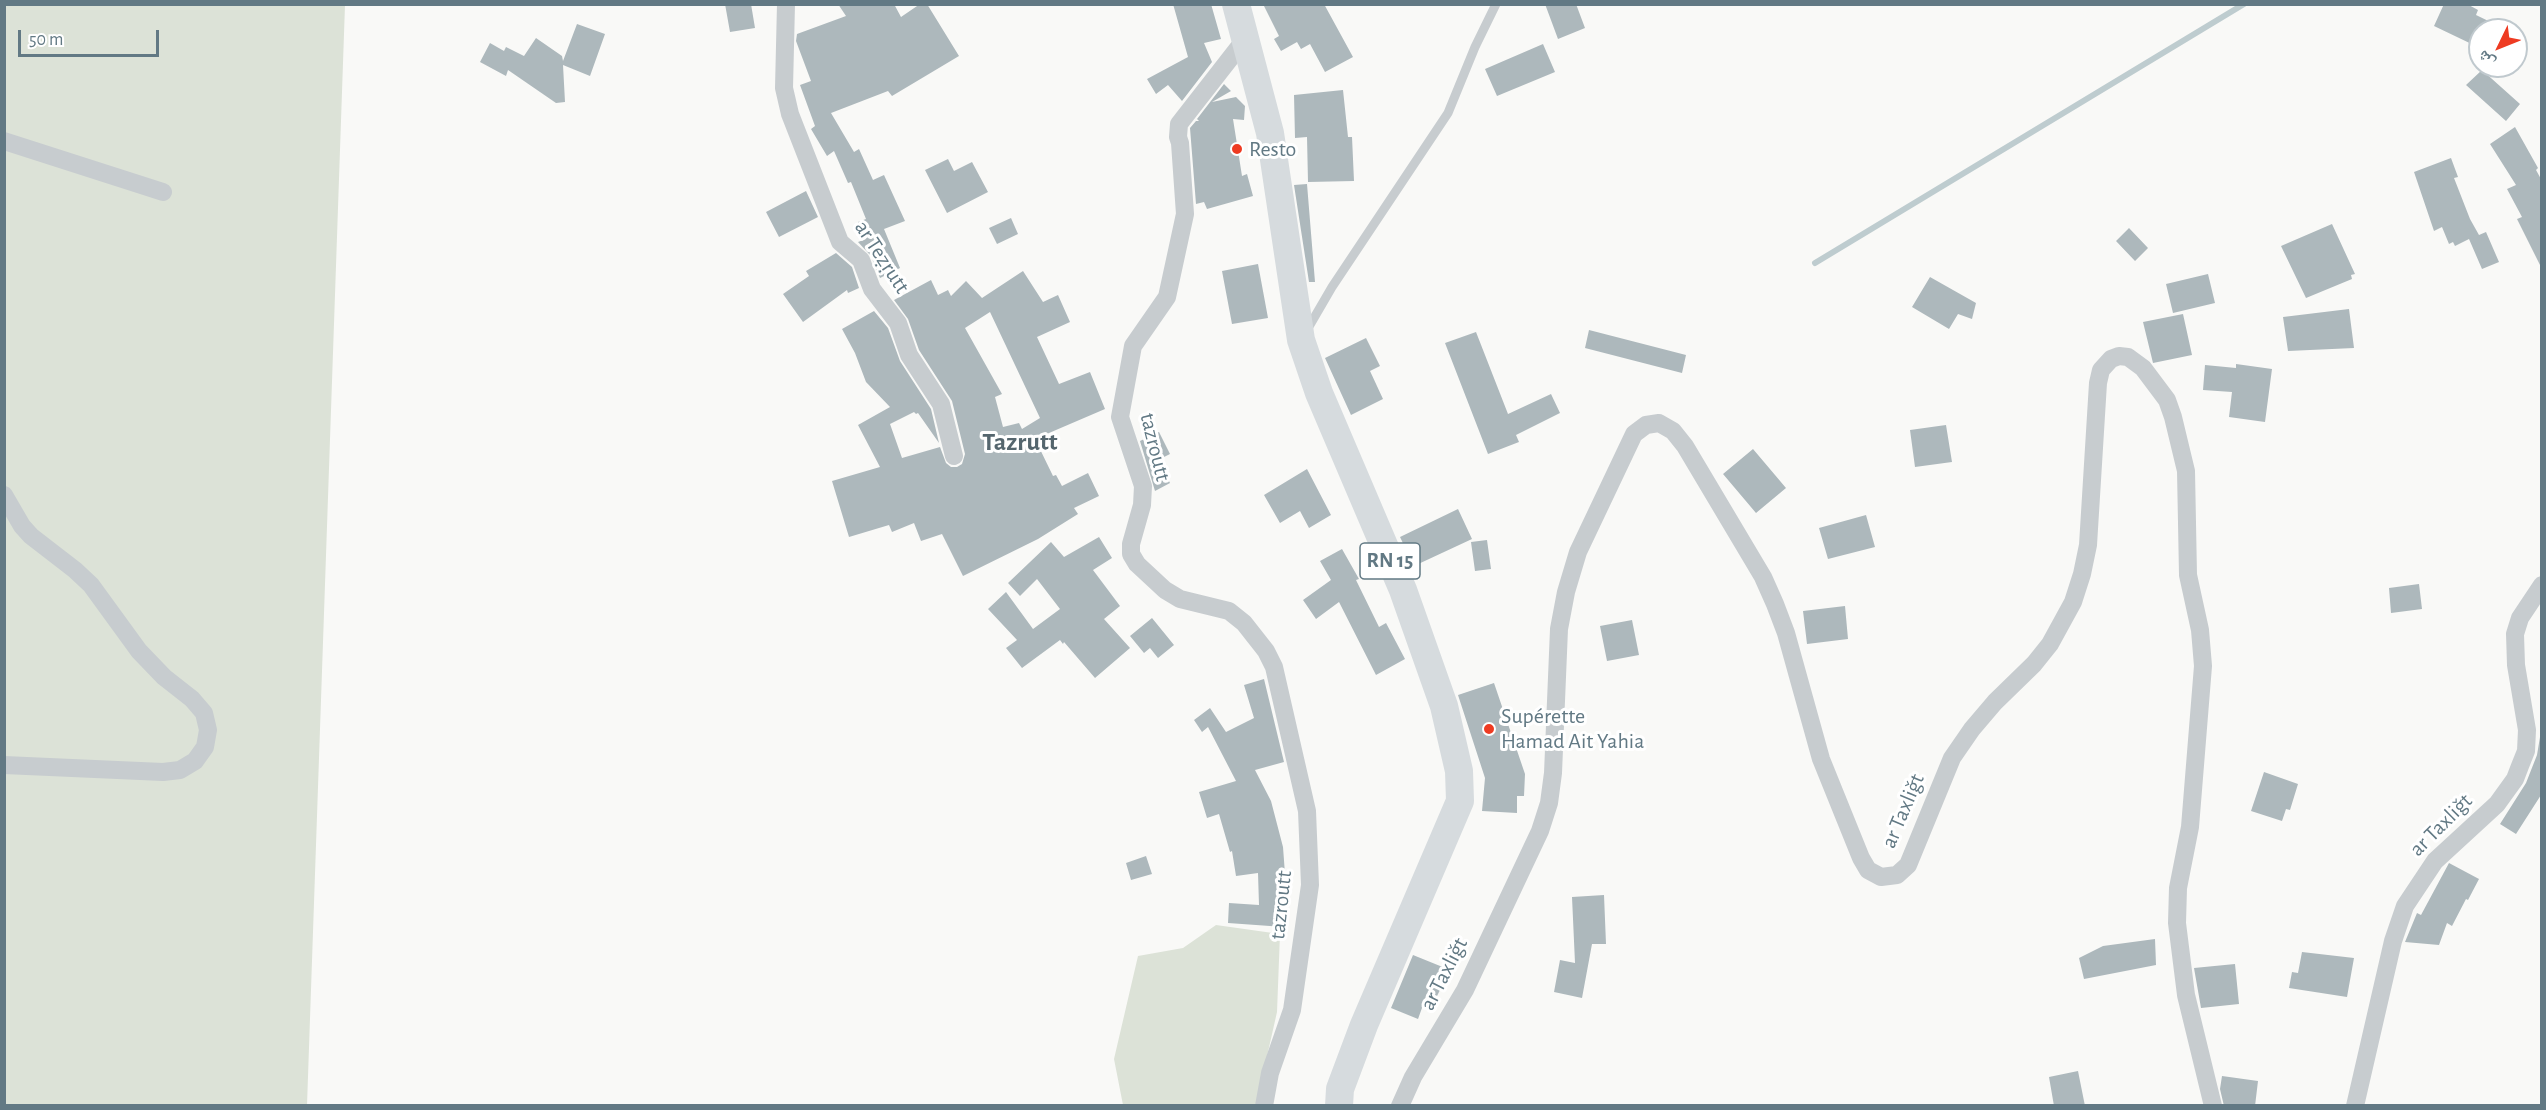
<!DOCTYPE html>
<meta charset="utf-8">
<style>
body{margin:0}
#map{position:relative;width:2546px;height:1110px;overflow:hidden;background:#f9f9f7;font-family:"Alegreya Sans","Noto Naskh Arabic",sans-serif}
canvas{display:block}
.frame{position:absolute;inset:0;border:6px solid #627984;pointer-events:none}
.north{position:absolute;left:2468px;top:18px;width:60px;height:60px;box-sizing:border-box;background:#fff;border:2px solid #c0c9ce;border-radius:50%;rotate:227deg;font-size:16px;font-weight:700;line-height:24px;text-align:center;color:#627984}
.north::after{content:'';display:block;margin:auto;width:21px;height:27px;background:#ee3b22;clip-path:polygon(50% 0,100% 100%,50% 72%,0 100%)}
.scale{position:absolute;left:18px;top:30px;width:141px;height:27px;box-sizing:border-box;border:3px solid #627984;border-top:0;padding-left:8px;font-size:18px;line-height:21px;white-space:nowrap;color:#627984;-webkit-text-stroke:4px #fff;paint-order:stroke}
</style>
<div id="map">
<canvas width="2546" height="1110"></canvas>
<div class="frame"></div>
<div class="north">ش</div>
<div class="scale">50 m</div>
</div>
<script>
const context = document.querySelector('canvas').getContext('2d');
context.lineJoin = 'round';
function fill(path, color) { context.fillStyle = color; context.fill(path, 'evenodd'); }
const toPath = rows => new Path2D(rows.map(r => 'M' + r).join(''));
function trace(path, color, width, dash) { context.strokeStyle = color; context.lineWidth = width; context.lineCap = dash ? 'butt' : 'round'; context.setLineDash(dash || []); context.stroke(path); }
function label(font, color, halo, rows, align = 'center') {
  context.font = font + ' "Alegreya Sans",sans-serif'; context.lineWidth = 6; context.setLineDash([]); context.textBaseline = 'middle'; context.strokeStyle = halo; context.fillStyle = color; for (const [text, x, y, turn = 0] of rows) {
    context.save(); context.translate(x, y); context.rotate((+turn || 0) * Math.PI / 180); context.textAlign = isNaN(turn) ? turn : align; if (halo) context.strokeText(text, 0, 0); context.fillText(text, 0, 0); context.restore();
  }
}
fill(toPath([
 [5,5,345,5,307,1105,5,1106],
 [1216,925,1280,934,1277,1012,1256,1105,1123,1105,1114,1059,1138,956,1183,948]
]), '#dce2d7');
trace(toPath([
 [1815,263,2244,4]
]), '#becccf', 6);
fill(toPath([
 [725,4,751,4,755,28,730,32],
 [838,4,894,4,901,17,920,4,927,4,959,56,892,96,888,91,831,113,854,152,859,149,873,180,884,175,905,221,884,229,900,268,880,278,871,256,858,242,866,239,858,222,866,219,851,182,848,183,834,151,827,156,811,129,815,126,800,85,811,81,796,41,797,34,846,16],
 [1173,4,1211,4,1221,39,1204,43,1212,62,1182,101,1168,85,1156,94,1147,79,1188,57],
 [1263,4,1324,4,1353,57,1325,72,1310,44,1301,49,1297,42,1281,51,1274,39,1279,36],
 [1545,4,1576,4,1585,28,1558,39],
 [2444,4,2467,4,2478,10,2476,15,2507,30,2480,30,2480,48,2434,26],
 [577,24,605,34,590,76,563,65,565,102,556,103,508,70,506,76,480,62,490,43,504,51,506,47,524,56,536,38,562,56,563,61],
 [1543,44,1555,72,1497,96,1485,69],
 [2482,70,2520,104,2506,121,2466,85],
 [1224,84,1231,91,1212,102,1236,97,1245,106,1244,120,1233,119,1242,176,1247,174,1253,196,1207,209,1204,202,1196,204,1190,128,1196,121,1199,121,1197,119],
 [1343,90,1348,137,1352,137,1354,181,1308,182,1307,137,1295,138,1294,95],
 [2515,127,2538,168,2536,170,2541,179,2541,267,2517,219,2522,217,2507,189,2516,185,2490,144],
 [2451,158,2458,177,2454,178,2470,219,2479,235,2486,232,2499,262,2482,269,2469,239,2455,246,2453,242,2449,244,2442,227,2434,231,2414,172],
 [948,159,954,171,972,162,988,192,947,213,925,170],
 [1307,184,1315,282,1309,282,1294,185],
 [806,191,818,217,779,237,766,212],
 [1011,218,1018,234,997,244,989,228],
 [2332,224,2355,274,2351,275,2352,279,2306,298,2281,246],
 [2129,228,2148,248,2135,261,2116,241],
 [836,253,852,267,859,288,848,293,847,290,803,322,783,294,809,276,806,271],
 [1258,264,1268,318,1232,324,1222,271],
 [1023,271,1043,302,1058,295,1070,322,1037,337,1059,384,1090,372,1105,409,1035,439,1053,476,1056,475,1062,486,1088,473,1099,496,1074,508,1078,514,1038,539,963,576,942,534,921,541,914,523,892,532,889,525,849,537,832,481,880,467,858,425,890,407,866,382,855,353,842,329,874,311,888,328,900,361,931,409,939,443,918,413,916,414,914,412,890,424,902,458,940,447,946,463,951,467,957,467,962,464,965,454,952,401,919,350,908,319,894,300,931,280,938,295,948,290,951,296,966,281,982,298],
 [990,312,1040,418,1022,429,1019,423,1003,427,995,397,1002,394,965,328],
 [2208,274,2215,303,2173,313,2166,284],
 [1930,277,1976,303,1972,319,1958,314,1949,329,1912,307],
 [2349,309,2354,348,2288,351,2283,317],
 [2183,314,2192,355,2153,363,2143,322],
 [1589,330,1686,355,1682,373,1585,348],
 [1476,332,1508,414,1551,394,1560,413,1516,435,1519,442,1488,454,1445,343],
 [1366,338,1380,366,1370,371,1383,399,1351,415,1325,358],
 [2236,364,2272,369,2265,422,2229,417,2232,392,2203,390,2205,365,2236,368],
 [1946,425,1952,462,1915,467,1910,430],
 [1159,432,1170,454,1158,460,1170,483,1155,491,1140,441],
 [1753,449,1786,488,1756,513,1723,474],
 [1307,469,1331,515,1309,528,1300,511,1280,523,1264,495],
 [1458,509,1472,539,1414,566,1400,537],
 [1866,515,1875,547,1828,559,1819,528],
 [1099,537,1112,558,1093,570,1120,606,1104,619,1130,648,1095,678,1064,642,1063,644,1060,640,1022,668,1006,648,1017,640,988,609,1006,592,1033,629,1060,609,1037,579,1020,596,1008,583,1051,542,1064,557],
 [1487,540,1491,569,1475,571,1471,542],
 [1342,549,1359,579,1356,580,1379,627,1386,623,1405,659,1376,675,1339,602,1316,619,1303,600,1331,580,1320,561],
 [2419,584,2422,609,2391,613,2389,588],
 [1845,606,1848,639,1807,644,1803,611],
 [1152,618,1174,645,1158,658,1150,648,1144,653,1130,636],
 [1632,620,1639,655,1607,661,1600,626],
 [1264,679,1284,762,1255,770,1271,801,1283,847,1287,901,1284,927,1228,923,1229,903,1259,905,1258,873,1236,876,1232,851,1230,852,1219,814,1207,818,1199,792,1236,781,1208,727,1202,732,1194,720,1210,708,1226,732,1254,718,1244,685],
 [1494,683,1525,774,1524,796,1517,796,1517,813,1482,811,1485,778,1458,695],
 [2540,737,2541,737,2541,795,2516,834,2500,824,2526,783,2537,755],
 [2264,772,2298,784,2290,810,2286,809,2282,821,2251,811],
 [1146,856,1152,874,1131,880,1126,863],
 [2449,863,2479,879,2468,900,2466,899,2452,926,2447,923,2439,945,2405,942,2417,913,2421,915],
 [1604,895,1606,944,1592,944,1582,998,1554,992,1560,960,1575,963,1572,897],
 [2155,939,2156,965,2084,979,2079,958,2103,946],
 [2302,952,2354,958,2347,997,2289,988,2292,972,2298,973],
 [1413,955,1450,970,1436,998,1427,994,1418,1019,1391,1008],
 [2235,964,2239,1004,2201,1008,2194,968],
 [2078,1071,2085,1106,2054,1106,2049,1077],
 [2222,1076,2258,1081,2255,1106,2224,1106,2220,1089]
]), '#adb8bc');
trace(toPath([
 [1307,330,1332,287,1448,113,1475,47,1496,4]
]), '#c7cccf', 9);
trace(toPath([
 [786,4,784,88,790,114,840,242,861,260,872,289,898,323,909,355,941,404,954,456],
 [1246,38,1179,124,1178,137,1180,143,1185,214,1167,297,1133,346,1120,417,1143,486,1142,505,1131,544,1131,554,1137,564,1165,590,1180,599,1229,611,1244,623,1266,651,1274,667,1307,811,1310,885,1292,1010,1270,1073,1264,1106],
 [4,141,163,192],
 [4,495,22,526,31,536,75,570,91,585,139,651,164,677,192,699,204,713,208,730,205,747,195,761,180,770,163,772,4,765],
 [1400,1106,1413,1077,1465,990,1540,831,1549,803,1553,773,1559,629,1566,592,1578,552,1634,434,1646,425,1659,423,1673,431,1685,446,1763,577,1775,604,1786,633,1821,759,1861,858,1868,870,1881,877,1897,875,1908,865,1952,758,1972,729,1995,702,2034,664,2050,644,2073,602,2082,574,2088,545,2098,383,2101,370,2111,359,2119,356,2128,357,2143,368,2167,400,2173,417,2186,471,2188,575,2200,630,2203,666,2190,827,2178,888,2177,923,2186,995,2213,1106],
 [2355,1106,2393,941,2405,906,2435,861,2497,804,2515,779,2520,766,2526,751,2527,730,2516,665,2515,634,2520,618,2542,585]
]), '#c7cccf', 18);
trace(toPath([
 [1236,4,1270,133,1301,340,1319,393,1403,590,1444,706,1459,771,1460,801,1364,1025,1340,1089,1339,1106]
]), '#d6dbde', 28);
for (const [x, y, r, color] of [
 [1237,149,6,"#ee3b22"],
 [1489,729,6,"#ee3b22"]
]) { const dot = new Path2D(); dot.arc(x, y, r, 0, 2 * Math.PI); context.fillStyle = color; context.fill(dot); trace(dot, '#fff', 2); }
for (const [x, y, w] of [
 [1390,561,60]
]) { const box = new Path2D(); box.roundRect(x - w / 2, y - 18, w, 36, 4.5); context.fillStyle = '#fff'; context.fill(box); trace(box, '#627984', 1.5); }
label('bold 21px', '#627984', null, [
 ["RN 15",1390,561]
]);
label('22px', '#627984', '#fff', [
 ["Resto",1249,149],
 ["Supérette",1501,716],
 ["Hamad Ait Yahia",1501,741]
], 'left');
label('22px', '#627984', '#fff', [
 ["ar Teẓṛutt",882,257,57],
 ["tazroutt",1155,447,76],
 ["ar Taxliǧt",1903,811,-67],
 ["ar Taxliǧt",2441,825,-45],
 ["tazroutt",1281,905,-84],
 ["ar Taxliǧt",1444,974,-63]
]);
label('bold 26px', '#55666e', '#fff', [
 ["Tazrutt",1020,442]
]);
</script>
